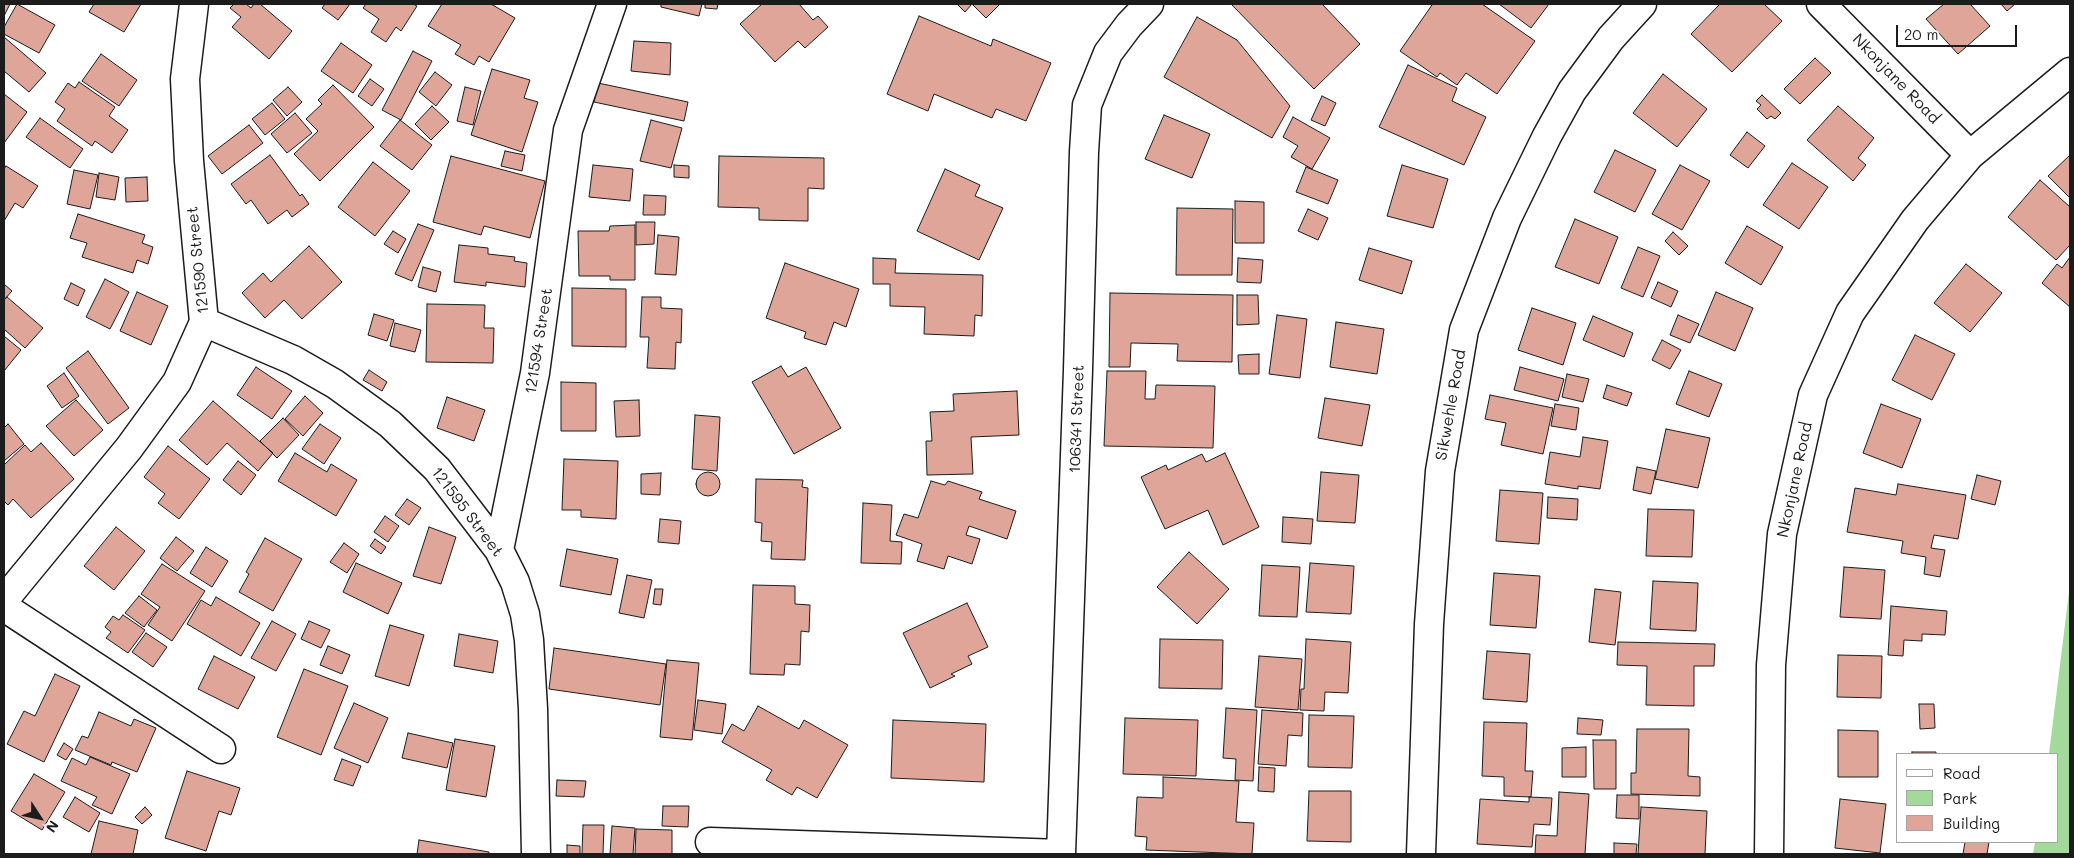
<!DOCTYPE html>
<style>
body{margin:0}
#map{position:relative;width:2074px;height:858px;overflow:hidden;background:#fff;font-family:Mali,sans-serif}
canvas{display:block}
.frame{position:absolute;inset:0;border:5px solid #1c1c1c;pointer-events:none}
.legend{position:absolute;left:1896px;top:753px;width:162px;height:90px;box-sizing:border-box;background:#fff;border:1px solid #a4a4a4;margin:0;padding:6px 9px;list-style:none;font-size:15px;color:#1c1c1c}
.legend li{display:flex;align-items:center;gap:10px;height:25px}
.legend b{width:25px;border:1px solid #a4a4a4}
.north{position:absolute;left:15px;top:793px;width:50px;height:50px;-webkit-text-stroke:4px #fff;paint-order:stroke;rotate:125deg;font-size:14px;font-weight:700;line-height:20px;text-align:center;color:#1c1c1c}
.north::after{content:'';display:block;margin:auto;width:18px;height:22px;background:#1c1c1c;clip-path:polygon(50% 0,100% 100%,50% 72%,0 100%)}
.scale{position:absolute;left:1896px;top:25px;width:121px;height:22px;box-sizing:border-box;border:2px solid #1c1c1c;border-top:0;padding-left:6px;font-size:15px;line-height:18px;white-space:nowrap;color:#1c1c1c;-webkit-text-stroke:4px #fff;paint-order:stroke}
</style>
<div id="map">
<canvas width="2074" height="858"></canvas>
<div class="frame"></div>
<ul class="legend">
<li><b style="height:6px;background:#fff"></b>Road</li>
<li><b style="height:14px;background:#a4d99c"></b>Park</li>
<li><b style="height:14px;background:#dea598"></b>Building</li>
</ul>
<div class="north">N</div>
<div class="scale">20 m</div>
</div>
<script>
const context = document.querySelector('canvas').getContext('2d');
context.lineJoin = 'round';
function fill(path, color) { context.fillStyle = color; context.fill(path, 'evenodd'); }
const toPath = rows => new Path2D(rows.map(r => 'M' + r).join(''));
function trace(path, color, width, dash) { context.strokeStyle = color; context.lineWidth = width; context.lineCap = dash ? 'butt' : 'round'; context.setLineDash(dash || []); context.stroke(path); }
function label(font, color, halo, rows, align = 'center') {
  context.font = font + ' Mali,sans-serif'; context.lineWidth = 5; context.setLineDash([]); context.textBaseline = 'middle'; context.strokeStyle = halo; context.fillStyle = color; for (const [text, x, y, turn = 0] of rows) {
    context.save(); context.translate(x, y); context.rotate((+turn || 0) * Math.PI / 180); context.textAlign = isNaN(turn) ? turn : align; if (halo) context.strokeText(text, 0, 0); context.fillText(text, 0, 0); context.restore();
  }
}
fill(toPath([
 [2070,584,2070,854,2033,854,2035,842,2058,842,2058,754,2049,754]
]), '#a4d99c');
const building = toPath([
 [4,4,10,4,4,16,4,4],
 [17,4,55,25,39,53,4,34,4,27,17,4],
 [94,4,141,4,124,32,89,12,94,4],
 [234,4,246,4,251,8,254,4,260,4,292,31,269,59,232,27,241,17,230,8,234,4],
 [325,4,350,4,338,20,322,8,325,4],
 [366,4,413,4,417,6,401,31,396,27,386,42,371,32,379,19,363,8,366,4],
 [442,4,491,4,515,18,489,62,479,56,474,65,455,54,461,45,428,26,442,4],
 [661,4,702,4,699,16,661,7,661,4],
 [705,4,718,4,717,9,705,8,705,4],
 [762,4,799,4,813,20,818,16,828,27,805,48,798,41,775,62,740,24,762,4],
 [957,4,1000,4,986,18,972,4,965,12,957,4],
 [1231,4,1322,4,1360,44,1314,89,1231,4],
 [1430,4,1482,4,1535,41,1497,94,1466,73,1457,85,1440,73,1437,77,1400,51,1432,5,1430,4],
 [1499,4,1549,4,1531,28,1499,4],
 [1720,4,1764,4,1782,21,1732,72,1691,34,1720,4],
 [1944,4,1970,4,1990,26,1958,54,1926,19,1944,4],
 [2001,4,2015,4,2007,11,2001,4],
 [919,16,991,46,993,39,1051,63,1026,121,996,109,992,118,934,94,928,111,887,94,919,16],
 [1197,17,1237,40,1290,106,1272,138,1164,77,1197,17],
 [4,37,46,73,29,92,4,71,4,37],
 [634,41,671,43,670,75,631,71,634,41],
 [341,43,372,65,353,93,321,71,341,43],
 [413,51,432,61,401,120,382,110,413,51],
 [101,54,137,80,119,106,82,81,101,54],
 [1815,58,1831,73,1800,104,1784,89,1815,58],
 [1408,65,1457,88,1452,101,1486,117,1464,165,1379,127,1408,65],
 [492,69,530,80,524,98,538,102,522,152,471,135,492,69],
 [435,72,452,85,436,106,419,92,435,72],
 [1663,74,1707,109,1677,147,1633,113,1663,74],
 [370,79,384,89,372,106,358,96,370,79],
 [79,82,115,107,109,116,128,130,112,153,95,141,92,146,57,121,65,109,55,102,68,83,75,88,79,82],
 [598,83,688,102,684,121,594,102,598,83],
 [333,85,374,127,320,181,294,154,318,131,306,119,322,104,318,100,333,85],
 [288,87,302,102,287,116,273,100,288,87],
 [465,87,481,91,473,125,457,121,465,87],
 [4,94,27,112,4,143,4,94],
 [1762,95,1781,113,1775,119,1771,116,1767,119,1757,109,1761,105,1756,101,1762,95],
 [1322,96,1336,103,1325,126,1311,120,1322,96],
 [272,103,285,119,265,135,252,119,272,103],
 [432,106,449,122,431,140,415,124,432,106],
 [1838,106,1874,138,1858,158,1866,165,1853,181,1807,140,1838,106],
 [295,113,312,133,287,153,271,134,295,113],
 [1164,115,1210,134,1192,178,1145,159,1164,115],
 [1293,117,1330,138,1312,169,1291,157,1298,146,1283,137,1293,117],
 [40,118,83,149,70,168,26,137,40,118],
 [400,120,432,145,412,170,380,146,400,120],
 [651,120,682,128,671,168,640,161,651,120],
 [249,125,263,143,222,174,208,156,249,125],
 [1747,132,1765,146,1748,168,1730,155,1747,132],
 [1615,150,1656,170,1635,212,1594,192,1615,150],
 [505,151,525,155,522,171,501,166,505,151],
 [270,155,300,196,302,194,309,204,292,217,287,210,268,224,251,200,246,204,231,184,270,155],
 [2070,155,2070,198,2048,176,2070,155],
 [451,156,545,181,530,238,484,226,481,235,433,222,451,156],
 [719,156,824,158,824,189,808,188,808,221,759,220,759,208,718,207,719,156],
 [373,162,410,191,375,236,338,207,373,162],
 [1792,163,1828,187,1799,229,1763,205,1792,163],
 [593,165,633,169,630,201,589,197,593,165],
 [674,165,689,166,689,178,674,177,674,165],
 [1402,165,1448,179,1433,228,1387,216,1402,165],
 [1680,165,1710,181,1682,230,1652,214,1680,165],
 [6,166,38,186,23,208,15,203,4,221,4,169,6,166],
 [1306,167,1338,180,1328,204,1296,192,1306,167],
 [945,169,980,185,975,196,1003,208,979,260,917,231,945,169],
 [74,170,98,175,90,209,67,204,74,170],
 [99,173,119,177,115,200,96,197,99,173],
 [147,177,148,201,126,202,125,178,147,177],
 [2040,180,2070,207,2070,245,2056,260,2008,217,2040,180],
 [644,195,666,196,665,215,643,215,644,195],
 [1235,201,1264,202,1264,243,1235,243,1235,201],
 [1177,208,1233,209,1232,275,1176,275,1177,208],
 [1308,209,1328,218,1318,240,1298,231,1308,209],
 [78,214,145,235,142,243,153,247,148,264,137,260,133,273,82,257,87,243,70,238,78,214],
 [1575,219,1618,237,1599,284,1555,267,1575,219],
 [636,222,655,222,654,244,636,245,636,222],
 [418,224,434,230,412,281,395,274,418,224],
 [635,225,635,280,610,280,610,276,579,276,578,231,609,231,610,226,635,225],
 [1747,226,1783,247,1761,285,1725,263,1747,226],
 [393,231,406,239,398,253,384,244,393,231],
 [1673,232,1688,246,1679,255,1665,241,1673,232],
 [658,235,679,237,676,275,655,274,658,235],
 [459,245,488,248,488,254,515,257,514,261,527,263,525,287,486,282,486,286,454,282,459,245],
 [309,246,342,282,302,319,284,300,265,318,242,293,263,273,271,282,309,246],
 [1638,247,1660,256,1643,297,1621,288,1638,247],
 [1369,248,1412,261,1402,294,1359,280,1369,248],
 [2070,257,2070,307,2042,283,2057,264,2062,268,2070,257],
 [873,258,896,259,895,273,983,275,982,316,975,315,974,336,924,334,925,307,890,306,890,284,873,284,873,258],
 [1238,258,1263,260,1261,283,1237,282,1238,258],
 [785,263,859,289,846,327,834,322,826,345,804,338,806,332,766,318,785,263],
 [1966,264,2002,293,1970,332,1934,303,1966,264],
 [423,267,441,272,436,292,418,287,423,267],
 [105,279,129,292,110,329,86,317,105,279],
 [1658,282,1678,291,1671,307,1651,298,1658,282],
 [71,283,85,290,78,306,64,299,71,283],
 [4,284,12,291,4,300,4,284],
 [572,288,626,289,626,347,572,346,572,288],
 [137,292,168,306,151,345,120,331,137,292],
 [1716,292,1753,308,1735,351,1698,335,1716,292],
 [1110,293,1233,295,1232,362,1177,361,1178,344,1131,343,1130,367,1109,367,1110,293],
 [1237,295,1258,295,1259,324,1237,325,1237,295],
 [7,297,43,328,25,348,4,329,4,300,7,297],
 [642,297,661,297,661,308,682,309,681,343,676,342,675,369,647,368,649,337,640,337,642,297],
 [427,304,485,305,484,328,494,328,493,363,426,362,427,304],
 [1532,308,1576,323,1563,365,1518,350,1532,308],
 [374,314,394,320,387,341,368,335,374,314],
 [1277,315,1307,319,1300,378,1269,374,1277,315],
 [1678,315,1699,324,1690,343,1670,335,1678,315],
 [1593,316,1633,333,1624,357,1583,340,1593,316],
 [1336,322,1384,329,1377,374,1330,367,1336,322],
 [395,323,421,330,415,352,390,346,395,323],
 [1915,335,1955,354,1932,400,1892,380,1915,335],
 [4,336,21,350,4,371,4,336],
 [1662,340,1681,350,1670,369,1652,360,1662,340],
 [88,351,129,408,108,424,66,368,88,351],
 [1259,354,1259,374,1239,374,1238,355,1259,354],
 [781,366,788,377,806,367,841,428,794,454,752,382,781,366],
 [256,367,292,391,272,419,237,395,256,367],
 [1520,367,1564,379,1558,401,1514,390,1520,367],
 [369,370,387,382,382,391,363,380,369,370],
 [1107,371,1146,371,1145,399,1155,399,1156,385,1215,386,1213,448,1104,446,1107,371],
 [1689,371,1722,384,1709,417,1676,404,1689,371],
 [64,373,79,396,62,408,47,386,64,373],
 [1567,374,1589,379,1583,402,1562,397,1567,374],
 [561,382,596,383,596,431,561,431,561,382],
 [1607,385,1632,393,1627,406,1603,398,1607,385],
 [1017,391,1019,435,971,437,973,474,927,475,926,441,932,441,930,412,954,411,953,394,1017,391],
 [1490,395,1553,408,1543,454,1501,445,1506,423,1485,419,1490,395],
 [305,396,323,413,303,436,285,419,305,396],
 [447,397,485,410,474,441,437,428,447,397],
 [1325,398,1370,405,1362,446,1318,438,1325,398],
 [76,400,103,430,74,456,46,426,76,400],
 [639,400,640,436,616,437,614,401,639,400],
 [213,401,273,453,258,471,227,443,207,465,179,440,213,401],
 [1555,404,1579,408,1576,430,1551,426,1555,404],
 [1881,404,1921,419,1902,468,1863,453,1881,404],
 [695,415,720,417,717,471,692,469,695,415],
 [283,418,299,435,277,458,260,441,283,418],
 [8,424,24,444,4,461,4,428,8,424],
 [320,424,341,438,324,464,302,449,320,424],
 [1666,429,1710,438,1698,488,1655,479,1666,429],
 [1583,437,1608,441,1600,489,1578,486,1578,489,1545,484,1550,452,1580,457,1583,437],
 [41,443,74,479,31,518,13,499,8,505,4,501,4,465,25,445,31,452,41,443],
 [168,446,210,479,179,519,158,503,165,494,144,477,168,446],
 [295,453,327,472,331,464,357,480,336,516,278,481,295,453],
 [1225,453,1259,527,1223,545,1208,510,1165,529,1141,477,1166,465,1168,470,1202,454,1206,462,1225,453],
 [564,459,618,461,616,519,581,517,581,510,562,510,564,459],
 [238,461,256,475,241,495,223,480,238,461],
 [1637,467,1656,471,1651,494,1633,490,1637,467],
 [1321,472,1359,475,1355,523,1317,521,1321,472],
 '696 484a12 12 0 1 1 24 0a12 12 0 1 1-24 0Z',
 [661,473,660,495,641,494,641,474,661,473],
 [1977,475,2001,481,1995,505,1971,499,1977,475],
 [756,479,803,480,802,487,808,488,805,560,771,559,772,542,761,541,762,523,755,522,756,479],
 [931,481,945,485,948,481,982,492,979,499,1016,511,1007,539,969,526,966,535,980,539,972,564,948,556,944,569,917,561,922,544,896,535,904,514,918,518,931,481],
 [1898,484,1966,495,1958,539,1934,535,1931,548,1945,550,1940,577,1924,574,1926,557,1901,553,1903,541,1847,532,1855,488,1896,495,1898,484],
 [1500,490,1543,493,1539,544,1496,541,1500,490],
 [1548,497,1578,499,1577,520,1547,518,1548,497],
 [407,499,421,508,409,525,395,515,407,499],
 [863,503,892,505,890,541,902,542,901,564,861,563,863,503],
 [1648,509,1694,510,1692,557,1646,556,1648,509],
 [385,516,399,526,388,542,374,532,385,516],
 [1283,517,1313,519,1311,544,1282,542,1283,517],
 [660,519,681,521,679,544,658,542,660,519],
 [116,527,145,551,114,590,84,566,116,527],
 [429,527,456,537,441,584,413,576,429,527],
 [176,537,194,551,177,571,160,558,176,537],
 [265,538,302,559,273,611,239,592,249,574,246,572,265,538],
 [375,539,386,547,381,554,370,546,375,539],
 [344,543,359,554,347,573,330,562,344,543],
 [206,547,228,561,212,587,190,573,206,547],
 [567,549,618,559,611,595,560,586,567,549],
 [1189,552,1229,589,1197,624,1157,587,1189,552],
 [356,563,402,583,388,614,343,592,356,563],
 [1310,563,1354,566,1351,614,1306,612,1310,563],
 [162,564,205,591,172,641,148,625,160,607,141,594,162,564],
 [1262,565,1300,567,1297,617,1259,616,1262,565],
 [1844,567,1885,570,1881,619,1840,617,1844,567],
 [1494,573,1540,576,1536,628,1490,625,1494,573],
 [627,575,652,580,644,618,619,613,627,575],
 [1653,581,1698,583,1696,631,1650,629,1653,581],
 [753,585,795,586,795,604,810,605,809,632,801,631,800,665,785,664,784,675,750,674,753,585],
 [655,589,663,589,661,605,653,604,655,589],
 [1595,589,1621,592,1615,645,1589,642,1595,589],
 [139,596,157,610,144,627,125,613,139,596],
 [216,597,260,623,241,656,187,624,201,600,211,606,216,597],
 [967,603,988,647,968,656,972,664,951,674,955,676,930,688,903,633,967,603],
 [1891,606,1947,611,1945,635,1922,634,1922,641,1904,640,1903,656,1888,655,1891,606],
 [123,615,145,630,128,653,106,638,111,632,105,627,113,616,119,620,123,615],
 [272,621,296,634,276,671,251,658,272,621],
 [309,621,330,630,321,648,301,639,309,621],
 [390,625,424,635,409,686,375,676,390,625],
 [146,633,167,647,153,667,132,652,146,633],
 [459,634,498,641,493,673,454,666,459,634],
 [1160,639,1223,640,1222,689,1159,688,1160,639],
 [1306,639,1351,642,1348,693,1325,692,1324,711,1300,710,1301,689,1304,689,1306,639],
 [1618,642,1715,644,1714,666,1694,666,1694,706,1646,705,1647,666,1617,665,1618,642],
 [328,646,350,655,342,674,320,665,328,646],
 [554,648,666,664,660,705,549,689,554,648],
 [1487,651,1530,654,1527,702,1483,699,1487,651],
 [1838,655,1882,656,1881,698,1837,697,1838,655],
 [214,656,255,677,238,709,198,689,214,656],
 [1259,656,1302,659,1298,710,1255,707,1259,656],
 [667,660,699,663,692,740,660,737,667,660],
 [304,669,348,686,321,755,277,737,304,669],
 [55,674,80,686,44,762,7,744,24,711,35,716,55,674],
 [698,700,726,704,722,734,694,730,698,700],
 [354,703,388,718,368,763,334,748,354,703],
 [1919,704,1934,704,1935,728,1920,729,1919,704],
 [758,706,799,729,804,720,848,745,817,798,797,787,792,795,766,780,772,770,722,742,732,724,744,731,758,706],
 [1226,708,1257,710,1253,781,1235,780,1236,759,1223,758,1226,708],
 [1262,710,1303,713,1302,736,1288,735,1286,766,1258,764,1262,710],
 [99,712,131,726,134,719,156,728,137,772,112,762,111,765,75,750,82,736,88,738,99,712],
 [1309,715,1354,716,1352,768,1308,767,1309,715],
 [1125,718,1198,720,1196,776,1123,774,1125,718],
 [1578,718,1603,720,1601,735,1577,734,1578,718],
 [893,720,986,724,984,782,891,778,893,720],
 [1484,722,1527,723,1525,771,1533,771,1531,797,1504,796,1504,777,1482,776,1484,722],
 [1637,729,1689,729,1688,776,1700,777,1700,796,1631,794,1631,773,1636,773,1637,729],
 [1838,730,1878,731,1878,777,1838,777,1838,730],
 [408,733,453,743,447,768,402,758,408,733],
 [455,739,495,746,486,797,446,790,455,739],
 [1593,740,1616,740,1616,789,1594,789,1593,740],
 [64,743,73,749,66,760,57,755,64,743],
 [1586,747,1586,777,1562,777,1562,748,1586,747],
 [1912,752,1936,752,1936,754,1912,754,1912,752],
 [90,757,130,774,112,814,92,805,97,797,61,781,72,758,86,765,90,757],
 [342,759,361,766,353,786,334,780,342,759],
 [1259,767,1275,768,1274,792,1258,791,1259,767],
 [187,771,240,788,231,815,219,811,206,851,165,838,187,771],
 [34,774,65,792,42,830,11,811,34,774],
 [1163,777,1239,781,1236,822,1254,823,1252,854,1146,850,1147,837,1135,836,1137,797,1163,798,1163,777],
 [557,780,586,781,584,797,556,796,557,780],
 [1309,791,1351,791,1351,842,1307,841,1309,791],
 [1559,792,1589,794,1585,854,1535,854,1536,835,1557,836,1559,792],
 [1617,795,1639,795,1639,819,1616,818,1617,795],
 [75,797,100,813,89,832,63,817,75,797],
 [1529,797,1552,798,1550,825,1534,824,1532,847,1477,844,1480,799,1529,802,1529,797],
 [1840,799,1886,804,1880,853,1835,848,1840,799],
 [663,806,689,806,688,827,662,826,663,806],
 [145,807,152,815,142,824,135,817,145,807],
 [1641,807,1707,811,1705,854,1638,854,1641,807],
 [99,821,138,830,133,854,91,854,99,821],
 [583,825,604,825,603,854,582,854,583,825],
 [612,826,635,828,633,854,610,854,612,826],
 [636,829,672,830,672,854,635,854,636,829],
 [419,840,489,852,489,854,417,854,419,840],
 [1965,842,1989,842,1987,854,1963,854,1965,842],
 [1614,843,1637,844,1636,854,1614,854,1614,843],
 [567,845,580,846,580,854,567,854,567,845]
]);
fill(building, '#dea598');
trace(building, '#1c1c1c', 1);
const minor = toPath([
 [1821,4,1970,155],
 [204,322,293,360,335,384,390,424,437,469,499,550,515,582,525,614,529,640,533,709,536,854],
 [499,550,535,373,568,130,612,4],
 [4,600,129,448,177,382,204,322,189,161,185,79,194,4],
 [4,607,221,749],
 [710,842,1061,854],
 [1061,854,1078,370,1084,152,1087,105,1108,53,1129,25,1149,4],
 [1421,854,1429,624,1440,471,1464,330,1507,218,1547,136,1572,91,1611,38,1642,4],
 [1769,854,1771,665,1782,534,1813,395,1850,313,1915,220,1970,155,2070,72]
]);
trace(minor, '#1c1c1c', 31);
trace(minor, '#fff', 28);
label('16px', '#1c1c1c', '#fff', [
 ["Nkonjane Road",1896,79,46],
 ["121590 Street",198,260,-96],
 ["121594 Street",539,341,-81],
 ["Sikwehle Road",1451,405,-80],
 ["106341 Street",1077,419,-88],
 ["Nkonjane Road",1795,480,-78],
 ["121595 Street",467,512,53]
]);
</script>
